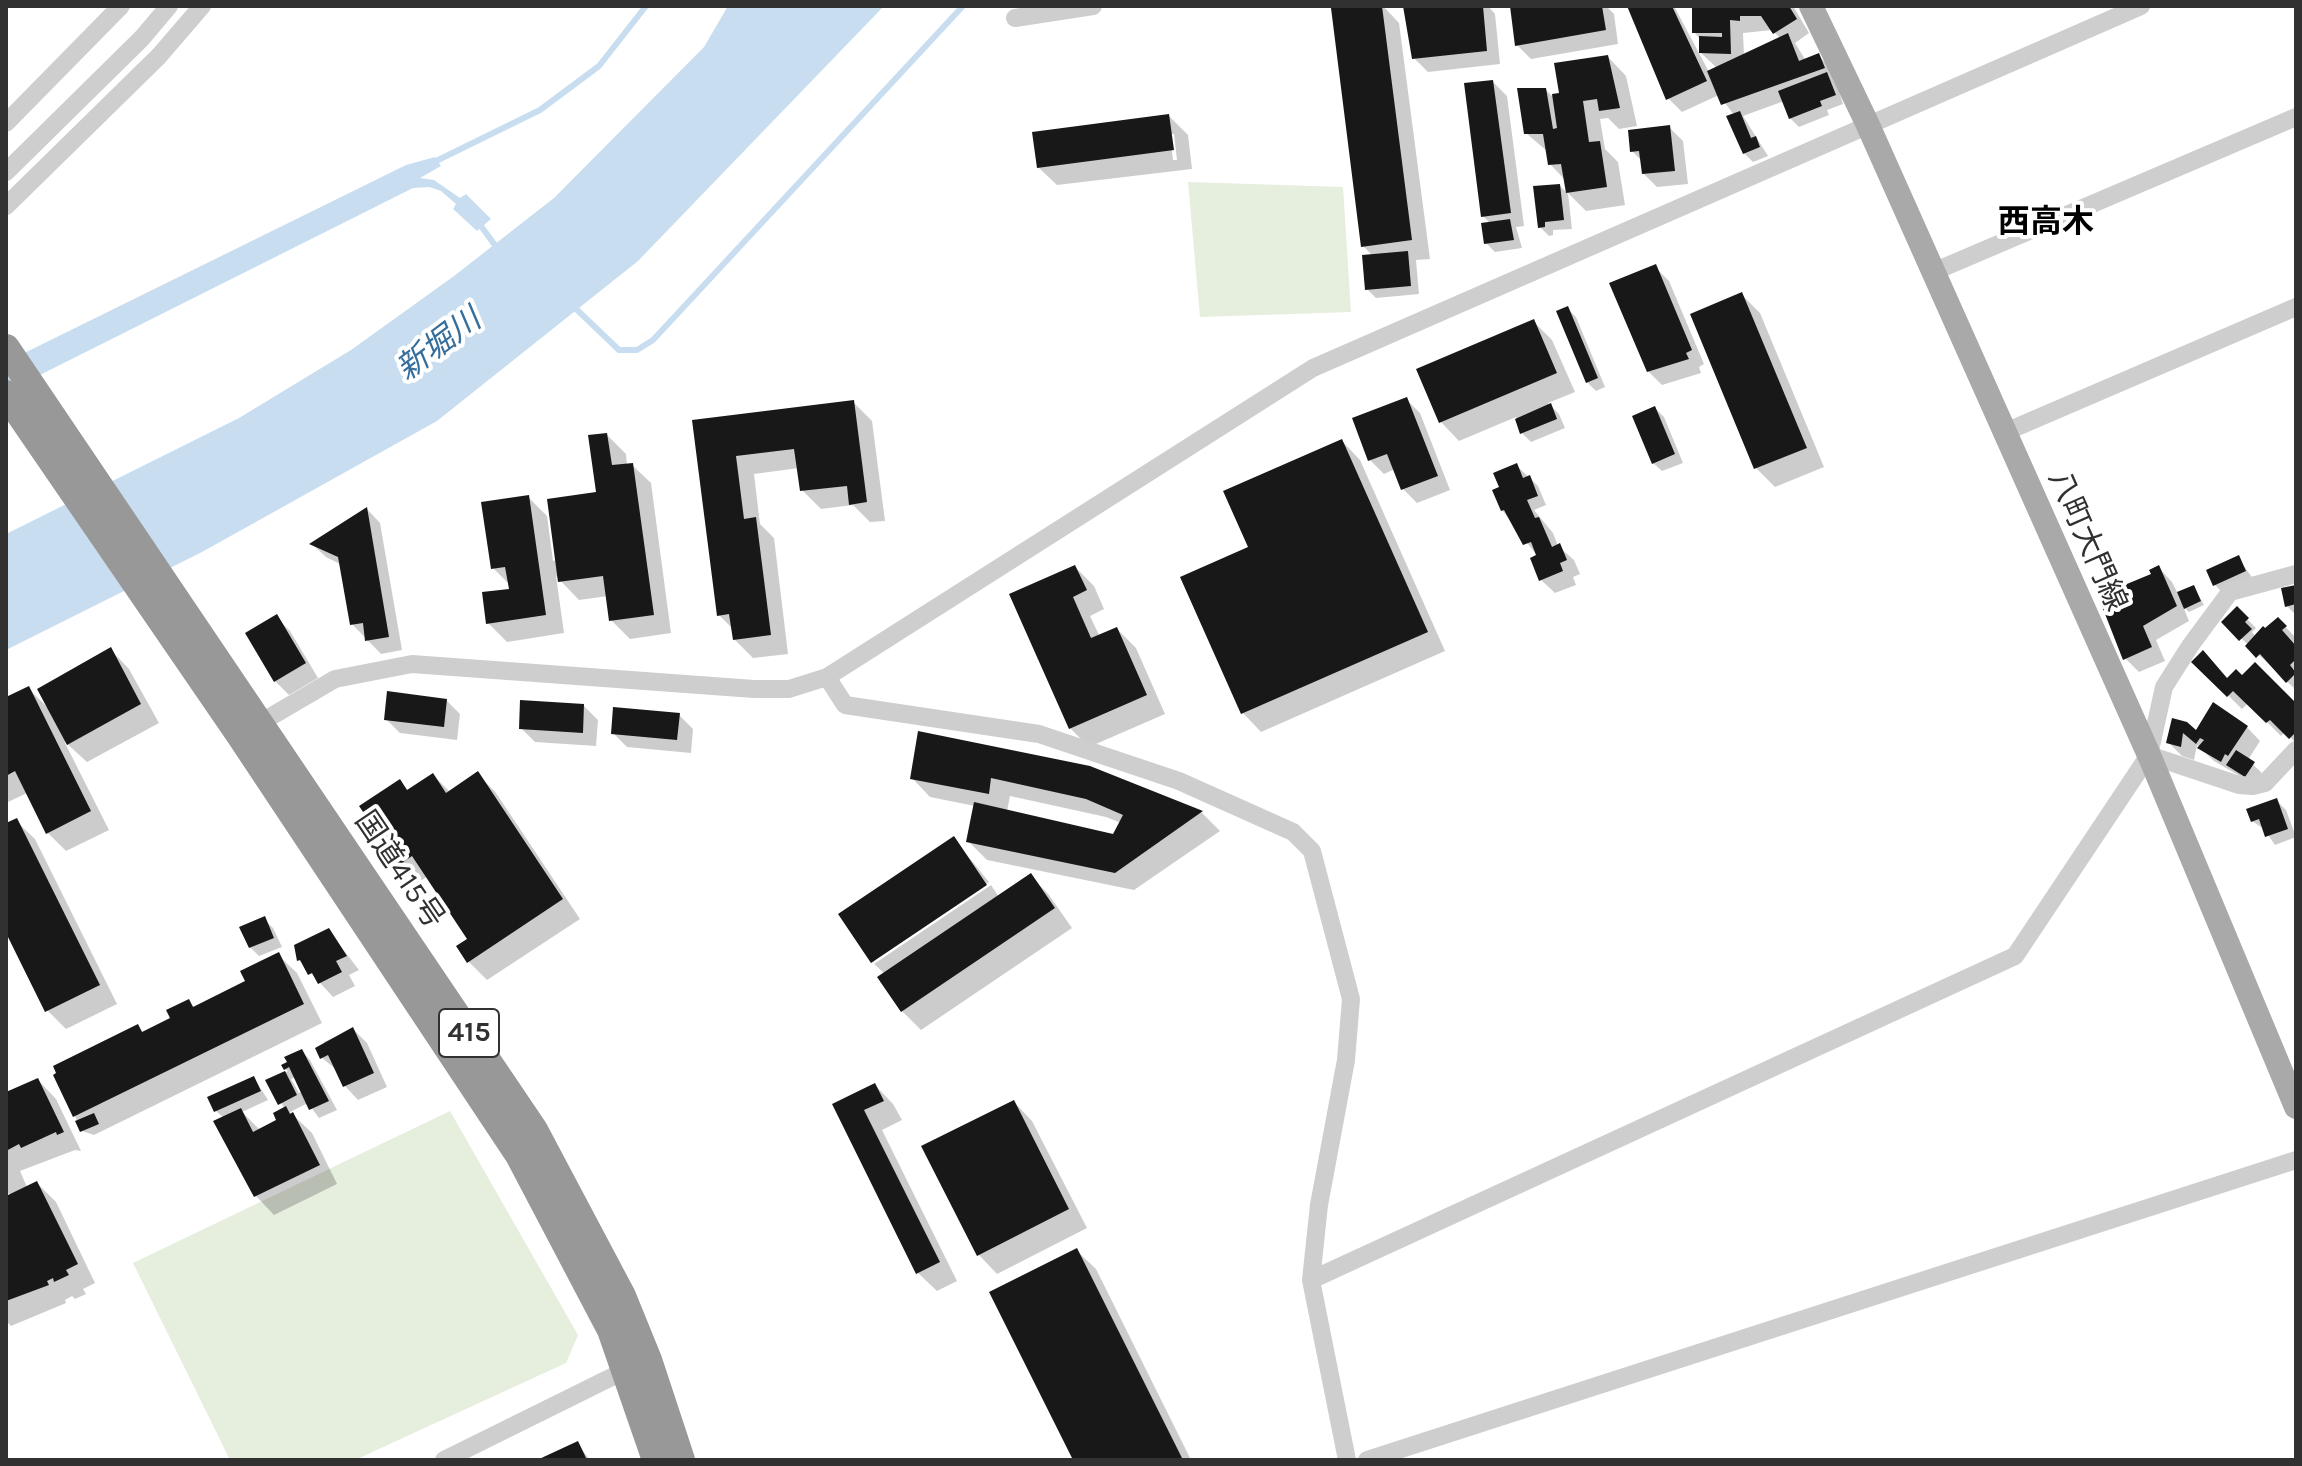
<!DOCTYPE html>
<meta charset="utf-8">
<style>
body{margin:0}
#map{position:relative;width:2302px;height:1466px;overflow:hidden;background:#fff;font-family:Karla,sans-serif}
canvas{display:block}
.frame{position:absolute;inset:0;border:8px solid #313131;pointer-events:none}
</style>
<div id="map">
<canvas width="2302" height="1466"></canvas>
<div class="frame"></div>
</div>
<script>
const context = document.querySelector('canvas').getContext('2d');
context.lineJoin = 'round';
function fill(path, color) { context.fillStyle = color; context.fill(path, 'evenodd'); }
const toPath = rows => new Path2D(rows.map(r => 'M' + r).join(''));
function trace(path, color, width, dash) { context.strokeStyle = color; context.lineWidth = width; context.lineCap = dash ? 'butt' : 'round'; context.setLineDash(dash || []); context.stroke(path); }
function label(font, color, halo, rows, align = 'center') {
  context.font = font + ' Karla,"Noto Sans JP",sans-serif'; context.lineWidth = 8; context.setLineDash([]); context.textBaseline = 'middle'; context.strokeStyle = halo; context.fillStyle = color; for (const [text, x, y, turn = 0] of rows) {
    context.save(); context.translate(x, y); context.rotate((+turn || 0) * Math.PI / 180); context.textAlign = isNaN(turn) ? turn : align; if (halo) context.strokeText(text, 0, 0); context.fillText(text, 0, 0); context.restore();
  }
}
fill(toPath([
 [1188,182,1343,187,1351,312,1200,317],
 [450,1111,578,1335,566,1363,355,1460,230,1460,133,1263]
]), '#e6eede');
fill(toPath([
 [728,6,884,6,638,261,437,421,202,552,6,650,6,534,239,418,351,350,454,276,554,198,704,47],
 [435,157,441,166,420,178,434,180,460,198,466,194,491,219,477,231,453,209,456,204,441,191,429,187,413,188,6,392,6,362,406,165]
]), '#c8def0');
fill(toPath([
 [1364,6,1383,6,1399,23,1430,259,1416,260,1419,294,1376,298,1367,289,1373,256,1363,246],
 [1405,6,1488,6,1495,14,1500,64,1428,72,1414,58],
 [1512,6,1606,6,1614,14,1618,44,1531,59,1517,45],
 [1629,6,1674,6,1709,72,1717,68,1701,53,1701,40,1694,32,1694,6,1793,6,1809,33,1795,43,1806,61,1818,55,1832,69,1843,104,1827,110,1829,115,1799,127,1790,118,1784,101,1743,116,1768,156,1753,162,1744,153,1734,115,1719,95,1682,112,1668,98],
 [1772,30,1781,39,1744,56,1743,33],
 [1608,57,1626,76,1637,126,1619,129,1608,118,1600,119,1605,149,1618,162,1625,205,1586,211,1568,193,1572,229,1553,230,1553,235,1549,236,1540,227,1560,186,1568,194,1566,181,1550,164,1548,152,1526,133,1546,90,1552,96,1561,95],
 [1493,82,1507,96,1524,226,1516,227,1522,248,1495,252,1486,243,1491,224,1483,216],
 [1169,116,1188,135,1192,169,1057,185,1038,167],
 [1170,134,1174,134,1177,160,1173,160],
 [1669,127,1683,141,1688,184,1657,187,1643,173,1642,161,1632,151],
 [1655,267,1669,281,1704,364,1699,367,1701,373,1662,385,1648,371],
 [1742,295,1760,313,1824,467,1775,487,1756,468],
 [1567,308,1576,317,1605,387,1596,391,1587,382],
 [1533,321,1552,340,1575,392,1548,403,1559,414,1565,428,1531,442,1522,433,1516,417,1459,441,1441,422],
 [1406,399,1420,413,1450,490,1417,503,1403,489,1395,469,1384,474,1370,460],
 [853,402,872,421,885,521,870,522,853,505,821,509,802,490,799,468,754,474,760,524,774,538,788,654,753,658,734,639,733,629,719,615,694,422],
 [1655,408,1664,417,1683,463,1662,471,1653,463],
 [607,435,626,454,627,465,632,465,651,483,671,633,630,639,611,620,608,596,579,600,556,576,564,633,507,642,488,623,511,590,510,585,493,568,528,497,547,516,553,561,557,560,598,494],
 [1342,441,1360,460,1445,651,1261,732,1243,713,1183,578,1250,548],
 [1516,465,1538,486,1546,505,1534,510,1553,533,1558,546,1574,560,1580,574,1573,577,1576,585,1555,593,1541,580,1538,557,1502,510,1501,488],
 [367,509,380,523,402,650,381,654,352,624,342,565,326,557,312,544],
 [2238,558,2254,580,2224,594,2215,585],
 [1075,567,1094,586,1104,609,1090,616,1100,637,1117,629,1136,648,1165,714,1089,747,1070,728,1012,595],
 [2159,568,2172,582,2178,594,2194,587,2204,605,2189,612,2183,606,2189,621,2156,640,2165,661,2139,672,2125,658],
 [2296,587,2296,615,2287,606],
 [2237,609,2256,628,2252,632,2256,637,2278,619,2296,638,2296,690,2224,622],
 [276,617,290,631,318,678,289,695,275,681],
 [111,650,129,669,159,723,87,762,64,741,109,830,66,851,47,832,27,793,6,803,6,699,28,688,47,707],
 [2194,662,2228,680,2242,677,2296,704,2296,743,2285,732,2281,736,2248,703,2242,709],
 [446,700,460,714,457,740,400,733,386,719],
 [2213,705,2242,722,2260,741,2248,760,2262,773,2255,785,2214,761,2197,745,2194,760,2182,756,2168,742,2174,721,2197,733],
 [584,706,598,720,596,746,535,742,521,728],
 [679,715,693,729,691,753,627,747,613,733],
 [1090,767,1202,813,1220,831,1134,890,987,860,968,841,975,806,930,797,912,778],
 [1010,796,1106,817,1121,823,1114,837,1007,811],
 [478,774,496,793,580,919,487,980,469,962,470,939,428,876,419,882,400,864,400,782,409,791,433,775,450,792],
 [2277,801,2286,810,2296,837,2275,845,2264,829,2252,821],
 [16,821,35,839,117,1004,66,1029,47,1010,6,929,6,826],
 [954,839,989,882,874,959,874,963,841,915],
 [1031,876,1049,895,1072,928,921,1030,902,1011,885,974,874,964,991,885,999,897],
 [264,919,273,928,282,947,259,956,250,947],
 [328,930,359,970,349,975,355,986,333,997,299,960],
 [278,955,297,973,322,1023,94,1135,82,1131,75,1116,137,1026,144,1033,172,1019,188,1001,195,1008,247,982],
 [353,1029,367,1043,387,1087,358,1100,345,1086,338,1071,322,1058,324,1042],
 [302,1051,310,1060,337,1110,319,1118,308,1103,290,1112,312,1133,337,1184,274,1215,256,1196,224,1118,216,1111,254,1078,268,1100,242,1112,259,1129,279,1121,285,1109,268,1081,288,1071,285,1069],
 [296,1077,302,1091,299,1093,291,1079],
 [38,1080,56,1099,81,1151,75,1150,20,1171,27,1187,37,1183,56,1202,95,1283,83,1289,86,1294,75,1299,72,1296,65,1300,66,1303,11,1326,6,1321,6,1198,11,1196,6,1191,6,1095],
 [875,1085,893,1104,902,1120,882,1130,957,1281,937,1291,918,1273,835,1105],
 [1014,1102,1032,1121,1087,1228,997,1274,979,1255],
 [1077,1251,1096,1269,1191,1460,1076,1460],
 [577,1443,590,1460,542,1460]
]), '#0003');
trace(toPath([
 [430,164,540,110,599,66,646,6],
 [478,222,497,248],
 [573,306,619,350,637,350,653,340,963,6]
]), '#c8def0', 6);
fill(toPath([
 [1348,6,1382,6,1412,240,1361,247,1331,8],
 [1403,6,1483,6,1487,51,1412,59],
 [1510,6,1602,6,1606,30,1515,46],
 [1627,6,1672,6,1707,81,1666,100],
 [1692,6,1789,6,1797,19,1773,34,1761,16,1740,16,1740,21,1730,20,1731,54,1699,53,1699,36,1722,37,1722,33,1692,33],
 [1788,33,1799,61,1819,53,1825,68,1721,105,1707,71],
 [1608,55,1620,108,1599,111,1597,99,1583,101,1589,142,1600,141,1607,187,1566,193,1561,164,1548,165,1543,134,1524,134,1517,88,1546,88,1553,129,1557,128,1552,94,1559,93,1554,63],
 [1827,72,1836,95,1820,101,1822,106,1789,119,1778,91],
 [1493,80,1511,213,1481,217,1464,83],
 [1740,111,1751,138,1756,136,1760,147,1743,154,1726,116],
 [1169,114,1174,150,1037,168,1032,132],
 [1670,125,1675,171,1642,174,1639,151,1630,152,1628,130],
 [1560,184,1564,220,1545,222,1545,227,1538,228,1533,186],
 [1510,219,1514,240,1484,244,1481,223],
 [1408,251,1411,286,1365,290,1362,255],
 [1656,264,1692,350,1686,353,1689,359,1647,372,1609,283],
 [1742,292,1807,448,1754,469,1690,314],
 [1568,306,1598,378,1586,383,1556,311],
 [1534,319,1557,373,1439,423,1416,369],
 [1407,397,1438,476,1401,490,1387,454,1368,461,1352,418],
 [854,400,867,502,849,505,847,486,800,491,794,449,736,456,744,519,756,517,771,635,733,640,729,614,717,616,692,420],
 [1551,403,1557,419,1520,434,1515,419],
 [1655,406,1675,454,1652,464,1632,416],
 [607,433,612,465,633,463,654,615,609,621,603,576,558,582,547,499,596,492,588,435],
 [1342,439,1428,632,1241,714,1180,577,1248,547,1223,491],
 [1517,463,1523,478,1530,475,1538,496,1527,500,1535,518,1539,517,1552,547,1560,543,1567,560,1560,563,1563,571,1539,581,1530,558,1536,555,1531,542,1523,545,1504,510,1501,511,1492,490,1499,487,1493,473],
 [529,495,546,615,486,624,482,592,509,589,505,567,491,569,481,502],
 [367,507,389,637,365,641,363,623,350,625,338,557,309,544],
 [2239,555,2246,571,2213,586,2206,570],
 [1075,565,1087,590,1073,597,1091,638,1117,627,1147,695,1069,729,1009,594],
 [2159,565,2177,606,2143,626,2152,647,2123,660,2098,596,2151,574,2149,570],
 [2194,585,2201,601,2184,609,2177,592],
 [2296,585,2296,604,2285,607,2281,588],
 [2237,606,2249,618,2245,622,2252,629,2239,641,2221,622],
 [277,614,306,663,274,682,245,633],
 [2278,617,2287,626,2282,630,2296,646,2296,659,2290,665,2296,673,2286,683,2260,654,2256,658,2245,646,2263,626,2265,628],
 [111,647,141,704,67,745,37,689],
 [2203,650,2227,678,2236,669,2242,675,2255,662,2296,703,2296,732,2289,739,2270,720,2266,723,2233,691,2227,697,2191,662],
 [29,686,91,811,46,834,15,771,6,776,6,697],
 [387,691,447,699,444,727,384,720],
 [520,700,584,704,583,733,519,729],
 [2213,702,2248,726,2228,756,2225,754,2221,762,2197,748,2204,740,2200,738,2196,744,2183,733,2181,747,2166,743,2172,718,2187,722,2196,730],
 [613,707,680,713,677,740,611,734],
 [918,731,1090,766,1203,811,1115,873,966,842,974,802,1113,834,1123,815,1086,799,991,778,989,794,910,779],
 [2236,750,2255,762,2245,777,2226,765],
 [478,771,563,899,467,963,456,946,467,939,412,856,399,865,359,806,400,779,407,790,433,773,446,793],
 [2277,798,2288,829,2265,837,2259,819,2251,822,2246,809],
 [17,818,100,985,45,1012,6,933,6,823],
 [954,836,987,885,871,963,838,914],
 [1031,873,1055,908,901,1012,877,977],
 [265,916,274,938,249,948,239,927],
 [329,928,347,956,336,961,342,972,318,984,312,973,308,975,300,960,297,961,294,945],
 [279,952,304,1004,73,1117,53,1075,56,1073,53,1066,138,1024,142,1032,170,1018,166,1010,189,999,193,1007,245,981,240,971],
 [353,1027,374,1073,343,1087,328,1055,320,1059,315,1048],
 [302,1049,329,1101,309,1110,289,1067,284,1070,281,1065,287,1062,284,1057],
 [285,1071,297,1095,278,1105,265,1080],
 [254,1076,261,1091,214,1112,207,1097],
 [38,1078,64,1132,57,1135,56,1132,21,1148,19,1144,6,1151,6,1092],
 [875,1083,884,1101,864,1110,940,1262,916,1274,832,1104],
 [1014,1100,1069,1209,977,1256,921,1146],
 [286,1106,290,1114,293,1112,320,1165,254,1197,213,1121,241,1108,253,1132,276,1120,273,1113],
 [94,1113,99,1124,80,1132,75,1121],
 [37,1181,78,1264,66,1270,69,1275,54,1282,53,1278,47,1281,49,1285,6,1301,6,1196],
 [1077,1248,1183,1460,1073,1460,989,1292],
 [578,1441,587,1460,537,1460]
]), '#181818');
trace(toPath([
 [1015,18,1093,6],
 [6,123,121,6],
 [6,172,142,38,169,6],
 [6,206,159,56,202,6],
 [1933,272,2296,117],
 [2003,433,2296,307],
 [827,677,845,705,1039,734,1179,781,1293,832,1312,851,1351,999,1346,1060,1319,1205,1311,1280,1347,1460],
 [253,727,335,679,412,664,754,689,789,689,827,677,1313,368,2141,6],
 [2149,755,2239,785,2253,786,2265,783,2296,750],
 [1311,1280,2015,956,2149,755,2164,687,2190,646,2230,592,2296,574],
 [444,1460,632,1367],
 [1367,1460,2296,1160]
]), '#cecece', 18);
trace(toPath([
 [1811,6,1867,123,2149,755,2296,1107]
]), '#a9a9a9', 24);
trace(toPath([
 [6,348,534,1130,622,1296,648,1360,681,1460],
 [6,394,240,735,519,1155,611,1330,656,1460]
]), '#989898', 28);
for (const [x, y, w] of [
 [469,1033,60]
]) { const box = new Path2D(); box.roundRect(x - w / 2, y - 24, w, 48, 6); context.fillStyle = '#fff'; context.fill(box); trace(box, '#313131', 2); }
label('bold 28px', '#313131', null, [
 ["415",469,1033]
]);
label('30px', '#313131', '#fff', [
 ["八町大門線",2087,541,66],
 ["国道415号",399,870,56]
]);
label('bold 32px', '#000', '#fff', [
 ["西高木",2046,223]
]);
label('italic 32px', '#366e9b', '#fff', [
 ["新堀川",439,345,-37]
]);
</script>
